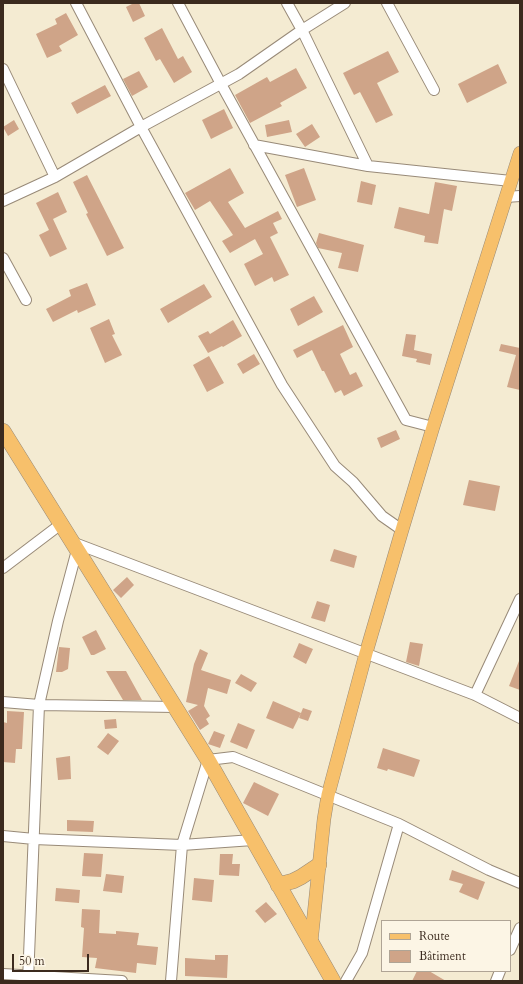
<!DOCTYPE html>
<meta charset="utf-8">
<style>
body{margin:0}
#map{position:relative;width:523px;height:984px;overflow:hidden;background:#f4ebd2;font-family:Cardo,serif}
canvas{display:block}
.frame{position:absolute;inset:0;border:4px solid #3b2a1e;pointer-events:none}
.legend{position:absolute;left:381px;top:920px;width:130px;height:52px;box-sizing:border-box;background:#fcf5e5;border:1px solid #afa495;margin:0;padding:5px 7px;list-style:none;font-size:12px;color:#3b2a1e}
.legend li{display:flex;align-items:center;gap:8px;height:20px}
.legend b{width:20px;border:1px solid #afa495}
.scale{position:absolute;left:12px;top:954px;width:77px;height:18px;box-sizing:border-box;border:2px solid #3b2a1e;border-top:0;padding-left:5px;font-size:12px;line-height:14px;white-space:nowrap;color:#3b2a1e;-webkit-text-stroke:3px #fcf5e5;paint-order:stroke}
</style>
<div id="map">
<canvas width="523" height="984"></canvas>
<div class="frame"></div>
<ul class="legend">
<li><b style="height:5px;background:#f7c06b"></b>Route</li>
<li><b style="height:11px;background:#cfa488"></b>Bâtiment</li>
</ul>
<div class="scale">50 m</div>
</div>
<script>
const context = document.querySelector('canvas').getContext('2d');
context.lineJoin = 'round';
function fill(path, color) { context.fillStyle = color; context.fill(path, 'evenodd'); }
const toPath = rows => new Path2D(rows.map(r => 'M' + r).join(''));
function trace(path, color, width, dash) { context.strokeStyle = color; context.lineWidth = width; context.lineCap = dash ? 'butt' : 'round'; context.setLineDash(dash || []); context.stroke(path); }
fill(toPath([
 [134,3,139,3,145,16,133,22,126,7],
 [66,13,78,35,59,46,62,51,47,58,36,34,57,24,55,19],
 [162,28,178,59,183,56,192,72,174,83,160,59,156,61,144,38],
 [388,51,399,72,377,83,393,115,376,123,360,92,354,95,343,73],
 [498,64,507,83,467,103,458,84],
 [296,68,307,88,280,103,282,106,250,123,235,95,267,77,270,82],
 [139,71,148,87,132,96,123,79],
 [105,85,111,96,77,114,71,103],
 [224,109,233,128,211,139,202,120],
 [14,120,19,129,8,136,3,127],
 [289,120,292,132,267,137,265,125],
 [312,124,320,137,305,147,296,134],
 [230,168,244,193,228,202,245,228,278,211,282,219,273,223,278,233,270,237,289,275,274,282,272,277,255,286,244,264,263,254,255,239,230,253,222,241,233,235,210,201,195,210,185,193],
 [304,168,316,200,297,207,285,175],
 [87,175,124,248,107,256,86,214,88,213,73,182],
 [361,181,376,185,372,205,357,202],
 [435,182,457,186,452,211,444,209,438,244,424,242,425,236,394,228,399,207,429,214],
 [58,192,67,212,53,219,67,249,50,257,39,235,49,230,36,203],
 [319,233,364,245,358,272,338,268,342,253,318,248,316,243],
 [87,283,96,305,78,313,77,310,53,322,46,309,71,296,69,290],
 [204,284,212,297,168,323,160,309],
 [314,296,323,312,298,326,290,309],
 [109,319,115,334,112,335,122,355,105,363,90,328],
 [233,320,242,336,223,347,222,346,208,353,198,336,208,331,210,334],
 [343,325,353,347,340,354,350,375,356,372,363,386,344,396,341,390,335,393,324,371,322,371,312,350,297,358,293,350],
 [406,334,416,335,414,350,432,354,430,365,416,362,417,359,402,356],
 [501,344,520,348,520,390,507,387,516,355,499,351],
 [254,354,260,364,243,374,237,364],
 [209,356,224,383,207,392,193,365],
 [396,430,400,439,381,448,377,438],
 [469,480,500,486,495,511,463,505],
 [334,549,357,556,354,568,330,561],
 [127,577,134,585,121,598,113,590],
 [317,601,330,605,325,622,311,618],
 [96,630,106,649,94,655,91,655,82,637],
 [410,642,423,644,419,666,406,662],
 [299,643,313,649,306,664,293,657],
 [59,647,70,648,68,669,62,672,56,672],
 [200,649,208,653,201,670,231,680,227,694,208,688,204,706,210,716,206,719,209,724,200,730,188,711,198,705,186,702,194,664],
 [519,661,520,661,520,690,509,686],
 [106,671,126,671,142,700,123,700],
 [241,674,257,683,251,692,235,683],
 [273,701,301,713,293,729,266,718],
 [303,708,312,711,308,721,299,718],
 [7,711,24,712,22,749,16,749,15,763,3,762,3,722,7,723],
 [116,719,117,728,105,729,104,720],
 [238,723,255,730,247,749,230,742],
 [214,731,225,735,220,748,208,744],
 [108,733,119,741,108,755,97,747],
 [383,748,420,760,414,777,388,769,387,771,377,768],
 [70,756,71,779,58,780,56,758],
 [254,782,279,794,268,816,243,803],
 [67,820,94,821,93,832,67,831],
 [84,853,103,854,101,877,82,876],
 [220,854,233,854,232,864,240,864,239,876,219,875],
 [452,870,485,882,478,900,459,892,463,884,449,880],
 [106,874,124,876,122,893,103,891],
 [194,878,214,880,212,902,192,900],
 [56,888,80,890,79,903,55,901],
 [266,902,277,914,265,923,255,911],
 [82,909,100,910,99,933,116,934,116,931,139,933,137,945,158,947,156,965,137,963,136,973,95,968,97,958,82,957,84,928,81,927],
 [215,955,228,955,227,978,185,976,185,958,215,960],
 [417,971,429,971,446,981,412,981]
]), '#cfa488');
const minor = toPath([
 [76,3,141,127,282,385,335,466,353,482,382,516,402,530],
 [178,3,221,84,406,420,433,427],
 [287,3,302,30,368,166],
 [387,3,434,90],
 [3,69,55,177],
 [254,145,368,166,511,181],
 [506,197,520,196],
 [3,201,55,177,141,127,239,74,302,30,345,3],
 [3,258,26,300],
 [72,542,475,695,520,718],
 [3,568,61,524],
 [475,695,520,599],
 [3,702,39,705,176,707],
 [3,836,34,839,182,845,253,840],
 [510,950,520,928],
 [3,974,122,981],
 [28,981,39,705,58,621,77,550],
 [171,981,182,845,208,760,233,757,399,824,489,870,520,883],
 [346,981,362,953,399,824],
 [496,981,500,971]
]);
const major = toPath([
 [311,943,324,819,328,795,366,653,402,530,433,427,520,153]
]);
const highway = toPath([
 [3,431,208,760,333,981],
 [278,885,293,881,301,877,319,865]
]);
trace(minor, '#988a78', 12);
trace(major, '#988a78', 14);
trace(highway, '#988a78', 16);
trace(minor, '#fff', 10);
trace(major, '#f7c06b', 13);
trace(highway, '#f7c06b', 15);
</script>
